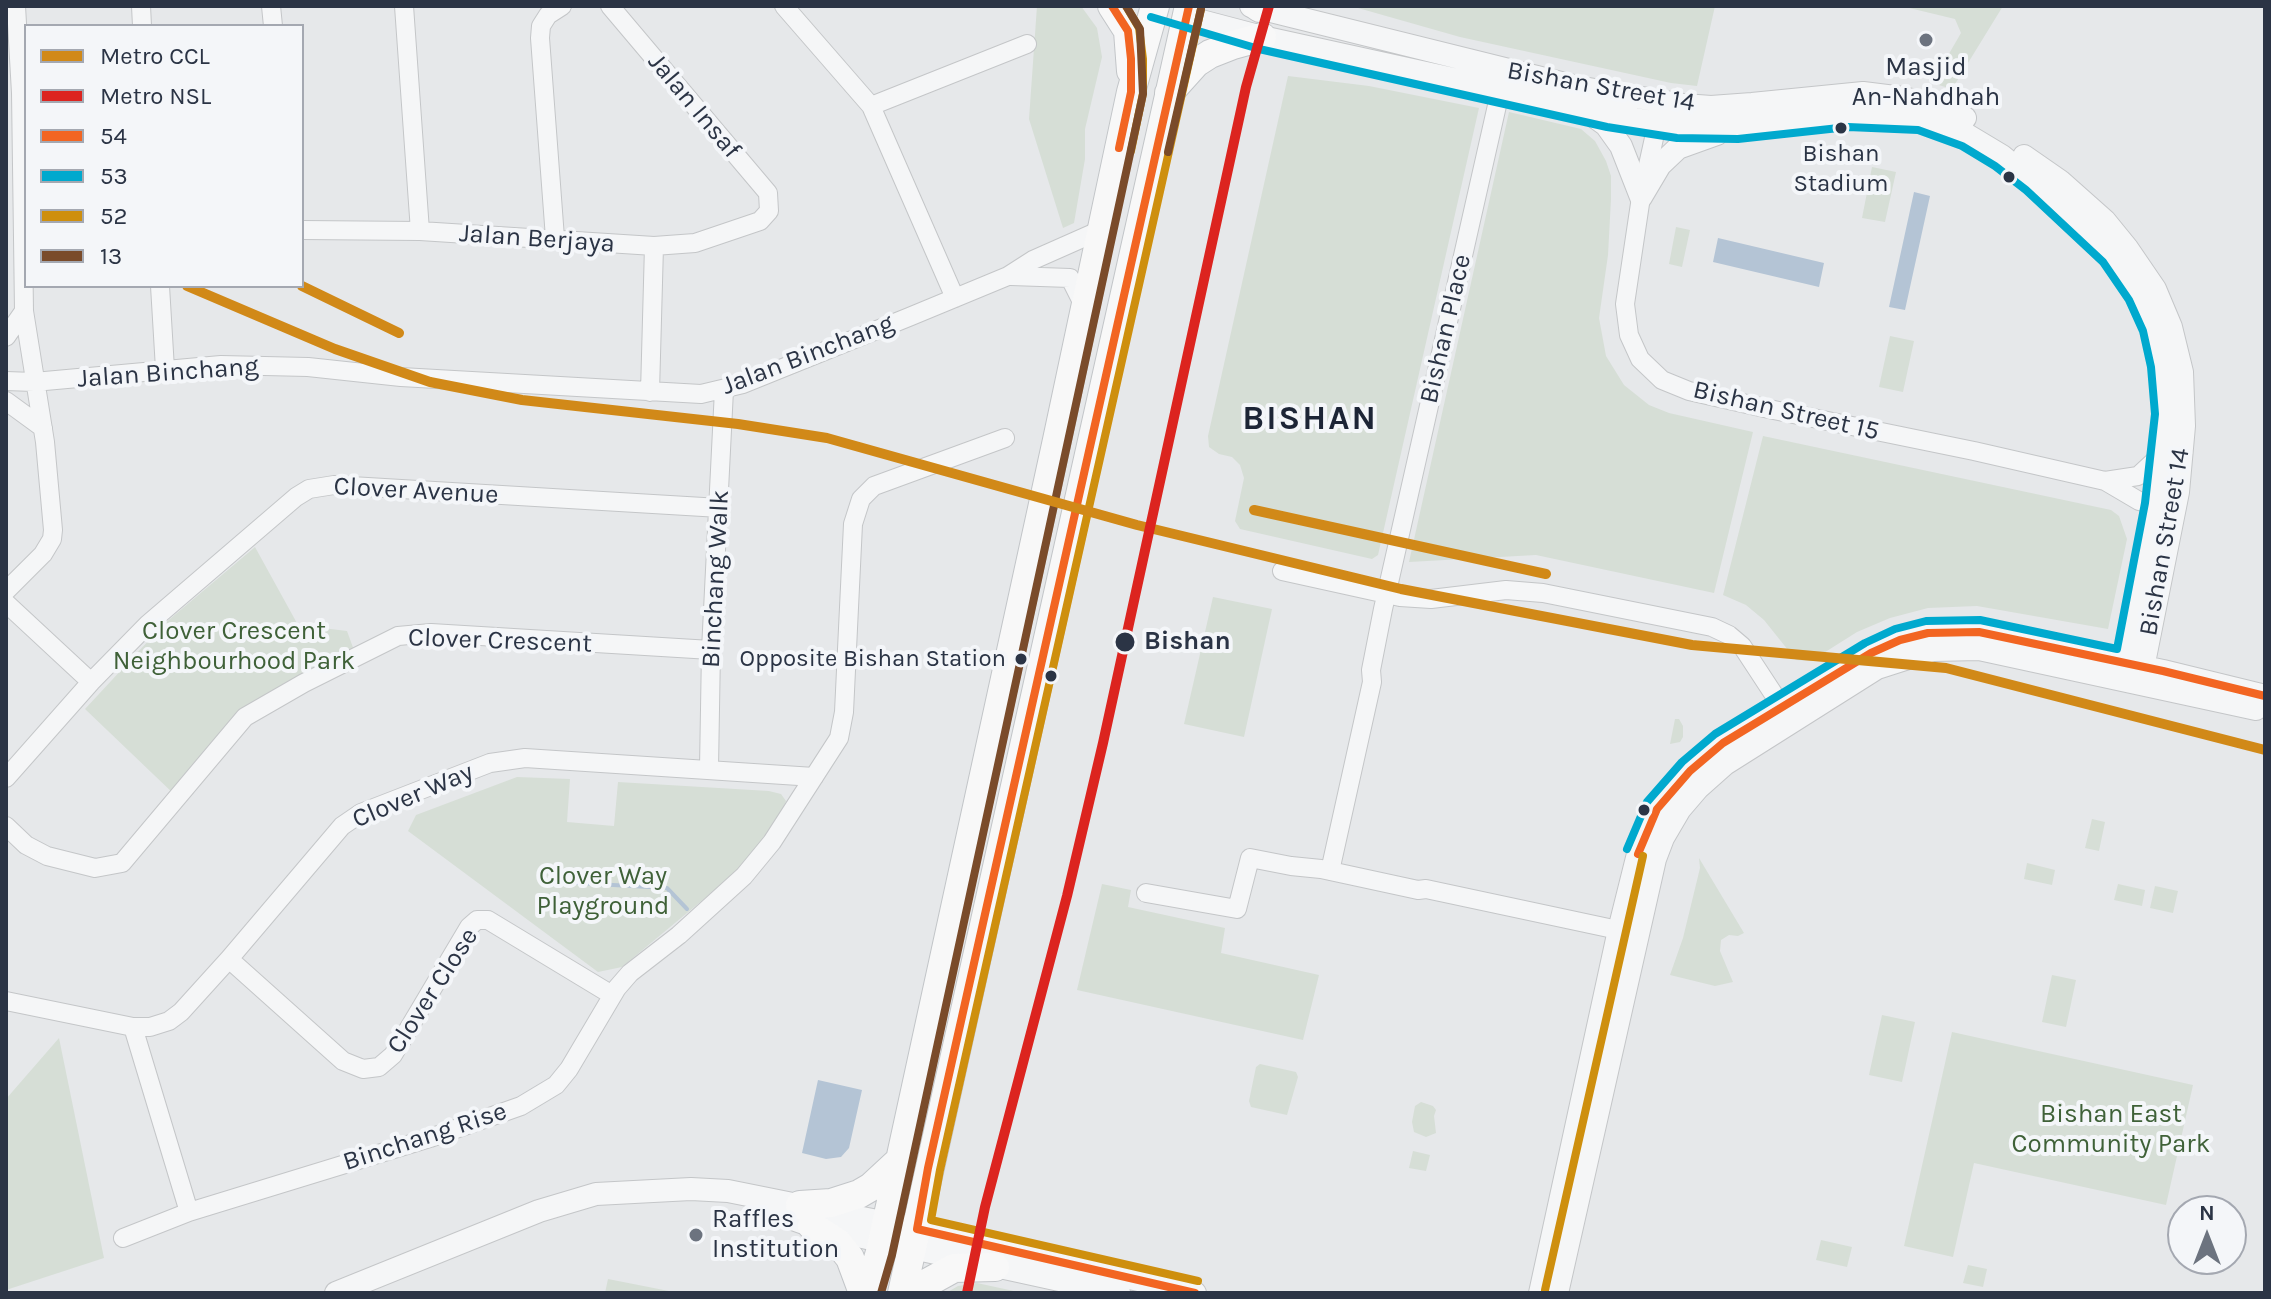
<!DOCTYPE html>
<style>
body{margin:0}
#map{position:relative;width:2271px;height:1299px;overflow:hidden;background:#e6e8ea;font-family:Karla,sans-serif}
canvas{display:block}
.frame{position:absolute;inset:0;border:8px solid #2b3445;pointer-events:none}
.legend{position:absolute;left:24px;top:24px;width:280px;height:264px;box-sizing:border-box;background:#f4f6f9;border:2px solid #a4a8b1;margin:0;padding:10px 14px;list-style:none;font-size:24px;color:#2b3445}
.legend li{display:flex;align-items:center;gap:16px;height:40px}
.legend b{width:40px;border:2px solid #a4a8b1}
.north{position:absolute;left:2167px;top:1195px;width:80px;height:80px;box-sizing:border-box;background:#f4f6f9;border:2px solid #a4a8b1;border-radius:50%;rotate:0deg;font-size:22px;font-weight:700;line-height:32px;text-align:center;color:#2b3445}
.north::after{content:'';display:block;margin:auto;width:28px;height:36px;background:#6c737f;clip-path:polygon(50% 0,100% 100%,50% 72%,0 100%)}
</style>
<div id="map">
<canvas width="2271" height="1299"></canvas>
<div class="frame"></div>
<ul class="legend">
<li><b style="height:10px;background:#d18918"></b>Metro CCL</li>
<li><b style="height:10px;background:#dc241f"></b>Metro NSL</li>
<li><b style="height:10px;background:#f26522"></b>54</li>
<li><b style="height:10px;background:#00a9ce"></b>53</li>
<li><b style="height:10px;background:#ce8f0e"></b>52</li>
<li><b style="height:10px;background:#7a4b2a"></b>13</li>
</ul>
<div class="north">N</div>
</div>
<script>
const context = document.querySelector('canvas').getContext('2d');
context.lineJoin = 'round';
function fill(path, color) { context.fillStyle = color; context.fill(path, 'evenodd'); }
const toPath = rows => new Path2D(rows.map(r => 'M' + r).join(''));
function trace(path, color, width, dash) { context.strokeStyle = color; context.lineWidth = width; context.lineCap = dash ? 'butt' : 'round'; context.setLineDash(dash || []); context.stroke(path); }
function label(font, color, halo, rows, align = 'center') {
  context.font = font + ' Karla,sans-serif'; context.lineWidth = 8; context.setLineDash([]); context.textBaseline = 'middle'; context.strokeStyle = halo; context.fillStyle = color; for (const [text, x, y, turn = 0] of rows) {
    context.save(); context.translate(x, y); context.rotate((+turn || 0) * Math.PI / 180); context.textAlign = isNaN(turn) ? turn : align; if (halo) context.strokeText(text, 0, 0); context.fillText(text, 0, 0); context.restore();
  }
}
fill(toPath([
 [1037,6,1081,6,1097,28,1102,57,1085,129,1085,159,1074,223,1063,228,1029,119],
 [1351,6,1715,6,1697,86,1671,83,1460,37],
 [1901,6,2003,6,1952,89,1932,83,1961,33,1955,19],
 [1288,76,1369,86,1479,108,1378,555,1372,559,1240,529,1235,521,1244,478,1240,465,1232,457,1219,454,1209,447,1208,436],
 [1509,112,1581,129,1595,141,1606,161,1611,176,1611,199,1608,255,1599,318,1606,356,1624,385,1649,405,1669,413,1753,432,1714,593,1536,555,1409,562],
 [1872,167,1896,172,1885,222,1862,218],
 [1676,227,1690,230,1682,267,1669,264],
 [1890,336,1914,341,1903,392,1879,387],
 [1763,436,2111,510,2119,516,2127,539,2108,629,1977,606,1928,608,1890,618,1857,632,1811,661,1796,660,1764,620,1746,605,1723,595],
 [255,547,298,625,347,631,355,653,245,713,176,796,85,709,164,624],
 [1213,597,1272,609,1244,737,1184,724],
 [1675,719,1679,719,1683,726,1683,737,1680,742,1670,744],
 [517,777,570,779,567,822,614,826,618,782,769,791,781,794,786,801,782,813,740,869,622,967,598,972,408,831,416,815],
 [2092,819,2105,822,2099,851,2085,848],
 [1699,858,1744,933,1738,936,1729,935,1721,940,1720,951,1733,982,1715,986,1670,975,1683,938,1700,868],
 [2027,863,2055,870,2052,885,2024,879],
 [1102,884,1131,890,1128,907,1225,928,1221,953,1319,975,1303,1040,1077,990],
 [2118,884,2145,890,2142,906,2114,900],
 [2155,886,2178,891,2173,913,2150,908],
 [2052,975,2076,980,2066,1027,2042,1022],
 [1882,1015,1915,1022,1902,1082,1869,1075],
 [1952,1032,2193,1085,2166,1205,1974,1163,1953,1257,1904,1246],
 [59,1038,104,1258,6,1290,6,1099],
 [1260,1064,1296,1072,1298,1077,1287,1115,1251,1107,1249,1101,1256,1067],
 [1421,1102,1433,1106,1436,1110,1434,1116,1436,1133,1426,1137,1414,1132,1412,1122,1415,1106],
 [1413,1151,1430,1155,1426,1171,1409,1168],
 [1821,1240,1852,1247,1847,1267,1816,1260],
 [1968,1265,1987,1269,1983,1287,1963,1283],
 [608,1279,679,1293,605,1293],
 [977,1283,1023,1293,946,1293,958,1286]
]), '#d6ded6');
fill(toPath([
 [1914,192,1930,196,1905,310,1889,307],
 [1718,238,1824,263,1819,287,1713,262],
 [818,1080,862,1090,849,1148,841,1157,826,1159,802,1153]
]), '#b4c4d5');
trace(toPath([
 [542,881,667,888,687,909]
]), '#b4c4d5', 4);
const minor = toPath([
 [141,6,142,26],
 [271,6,273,26],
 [404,6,420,231],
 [784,6,871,106,955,298],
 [871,106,1027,44],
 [1660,111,1641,197,1625,304,1629,335,1640,359,1662,380,1689,391,1769,409,1974,451,2105,481,2139,501,2157,505,2168,498],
 [302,230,420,231,654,246,695,243,760,221,769,211,768,193,610,6],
 [555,238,540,38,541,26,548,15,562,6],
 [1011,276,1070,278,1084,306],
 [160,286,165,369],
 [6,337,24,311],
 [6,381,34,382,221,365,308,367,401,377,701,394,743,384,909,317,1008,276,1033,260,1103,229],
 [650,392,654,246],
 [6,401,43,428],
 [2105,481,2138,476,2165,451],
 [1282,571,1400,597,1431,599,1506,590,1543,593,1712,627,1729,635,1742,646,1782,707],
 [6,591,43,554,52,539,53,530,45,442,24,311,21,93,16,6],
 [6,603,91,682],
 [709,768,711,650,724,390],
 [6,778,91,682,148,624,296,497,309,489,334,485,720,508],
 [6,826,26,845,47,856,95,868,122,863,245,717,304,683,398,636,431,633,711,650],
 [1330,871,1372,682,1371,670,1383,609,1503,79],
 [1146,893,1237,909,1250,858,1291,866,1321,869,1418,890,1426,889,1632,933],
 [229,959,343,1061,363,1069,379,1067,393,1055,469,927,477,920,488,920,612,995],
 [6,1001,133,1027,150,1027,169,1021,181,1012,229,959,342,826,361,813,490,763,525,758,814,777],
 [133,1027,189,1212],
 [123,1238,189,1212,430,1138,521,1106,556,1085,569,1069,617,988,630,973,679,935,744,876,772,842,839,738,844,712,853,524,861,499,874,486,1005,438]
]);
const tertiary = toPath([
 [1251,6,1577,87,1684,105,1711,107,1752,104,1863,93,1903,98,1932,105,1965,118],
 [1186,17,1262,37,1635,119,1679,126,1737,127,1847,115,1899,115,1942,125,1967,135,2002,156,2071,213,2112,254,2140,294,2154,327,2163,365,2167,414,2165,451,2157,505,2124,680],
 [1588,112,1606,125,1621,146,1641,197],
 [2024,156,2060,181,2105,221,2127,248,2155,289,2171,327,2182,372,2184,426,2178,492,2140,683],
 [1641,197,1660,165,1678,148,1717,134],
 [770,1211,812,1226,1119,1293],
 [336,1293,539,1211,596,1194,691,1189,728,1191,917,1229,1195,1293],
 [1540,1293,1619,930,1638,854,1657,809,1690,771,1723,743,1871,653,1900,640,1928,633,1979,632,2163,671,2265,696],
 [1557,1293,1655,859,1663,838,1680,809,1698,788,1725,764,1877,668,1933,650,1979,649,2256,709]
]);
const primary = toPath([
 [1112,6,1128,31,1131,71],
 [1257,6,1260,8],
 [1169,93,1196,63,1210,54,1233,45,1262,37],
 [800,1205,831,1203,859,1194,871,1187,898,1162],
 [812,1226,838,1243,850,1258,863,1293],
 [868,1293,880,1252,1057,440,1131,92,1155,6],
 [902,1293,1189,6],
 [915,1293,925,1284,954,1268,995,1267]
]);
trace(minor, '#c4c6c8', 20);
trace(tertiary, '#c4c6c8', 24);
trace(primary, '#c2c5c8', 30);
trace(minor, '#f5f6f7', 18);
trace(tertiary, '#f5f6f7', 22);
trace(primary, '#f8f8f8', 28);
trace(toPath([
 [1112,6,1128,31,1131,59,1131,92,1119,148],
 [1189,6,928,1168,917,1229,1195,1293],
 [1638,854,1657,809,1690,771,1723,743,1871,653,1900,640,1928,633,1979,632,2163,671,2265,696]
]), '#f26522', 8);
trace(toPath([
 [1151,17,1259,49,1607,127,1677,138,1738,139,1848,127,1918,130,1962,146,1995,166,2026,190,2103,262,2129,300,2143,331,2151,367,2155,414,2145,503,2117,649,1980,620,1926,621,1895,629,1865,643,1715,734,1682,762,1647,802,1627,849]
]), '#00a9ce', 8);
trace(toPath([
 [1126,6,1139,28,1143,59,1143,93,1131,151],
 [1198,1281,931,1220,940,1170,1201,9],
 [1545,1290,1643,856]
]), '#ce8f0e', 8);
trace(toPath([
 [1168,152,1201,9],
 [881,1293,892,1255,1143,94,1140,29,1126,6]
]), '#7a4b2a', 8);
trace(toPath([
 [187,286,335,349,430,382,522,400,738,424,827,438,1137,525,1401,589,1692,645,1946,668,2265,750],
 [302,286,399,333],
 [1254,510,1546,574]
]), '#d18918', 10);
trace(toPath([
 [967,1293,985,1207,1067,896,1103,743,1246,87,1269,6]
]), '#dc241f', 10);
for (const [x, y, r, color] of [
 [1926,40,8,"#6c737f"],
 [1841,128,7,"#2b3445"],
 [2009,177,7,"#2b3445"],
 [1125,642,11,"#2b3445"],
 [1021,659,7,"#2b3445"],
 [1051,676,7,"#2b3445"],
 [1644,810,7,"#2b3445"],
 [696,1235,8,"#6c737f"]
]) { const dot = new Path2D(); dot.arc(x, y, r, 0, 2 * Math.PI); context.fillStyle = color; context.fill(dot); trace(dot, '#f4f6f9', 3); }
label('24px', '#2b3445', '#f4f6f9', [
 ["Bishan",1841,154],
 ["Stadium",1841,184],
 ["Opposite Bishan Station",1006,659,"right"]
]);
label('26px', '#2b3445', '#f4f6f9', [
 ["Masjid",1926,68],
 ["An-Nahdhah",1926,98],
 ["Raffles",712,1220,"left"],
 ["Institution",712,1250,"left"]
]);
label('26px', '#2b3445', '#f4f6f9', [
 ["Bishan Street 14",1601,87,10],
 ["Jalan Insaf",694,106,50],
 ["Jalan Berjaya",537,239,4],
 ["Bishan Place",1446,329,-77],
 ["Jalan Binchang",808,355,-21],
 ["Jalan Binchang",168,373,-4],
 ["Bishan Street 15",1786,411,13],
 ["Clover Avenue",416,491,3],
 ["Bishan Street 14",2165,542,-80],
 ["Binchang Walk",716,579,-87],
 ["Clover Crescent",500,641,2],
 ["Clover Way",413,796,-23],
 ["Clover Close",433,991,-57],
 ["Binchang Rise",425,1137,-18]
]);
label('26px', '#3f6138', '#f4f6f9', [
 ["Clover Crescent",234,632],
 ["Neighbourhood Park",234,662],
 ["Clover Way",603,877],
 ["Playground",603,907],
 ["Bishan East",2111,1115],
 ["Community Park",2111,1145]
]);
label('bold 26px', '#2b3445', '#f4f6f9', [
 ["Bishan",1144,642]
], 'left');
context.letterSpacing = '2px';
label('bold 34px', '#1d2536', '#f4f6f9', [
 ["BISHAN",1310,419]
]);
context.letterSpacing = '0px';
</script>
